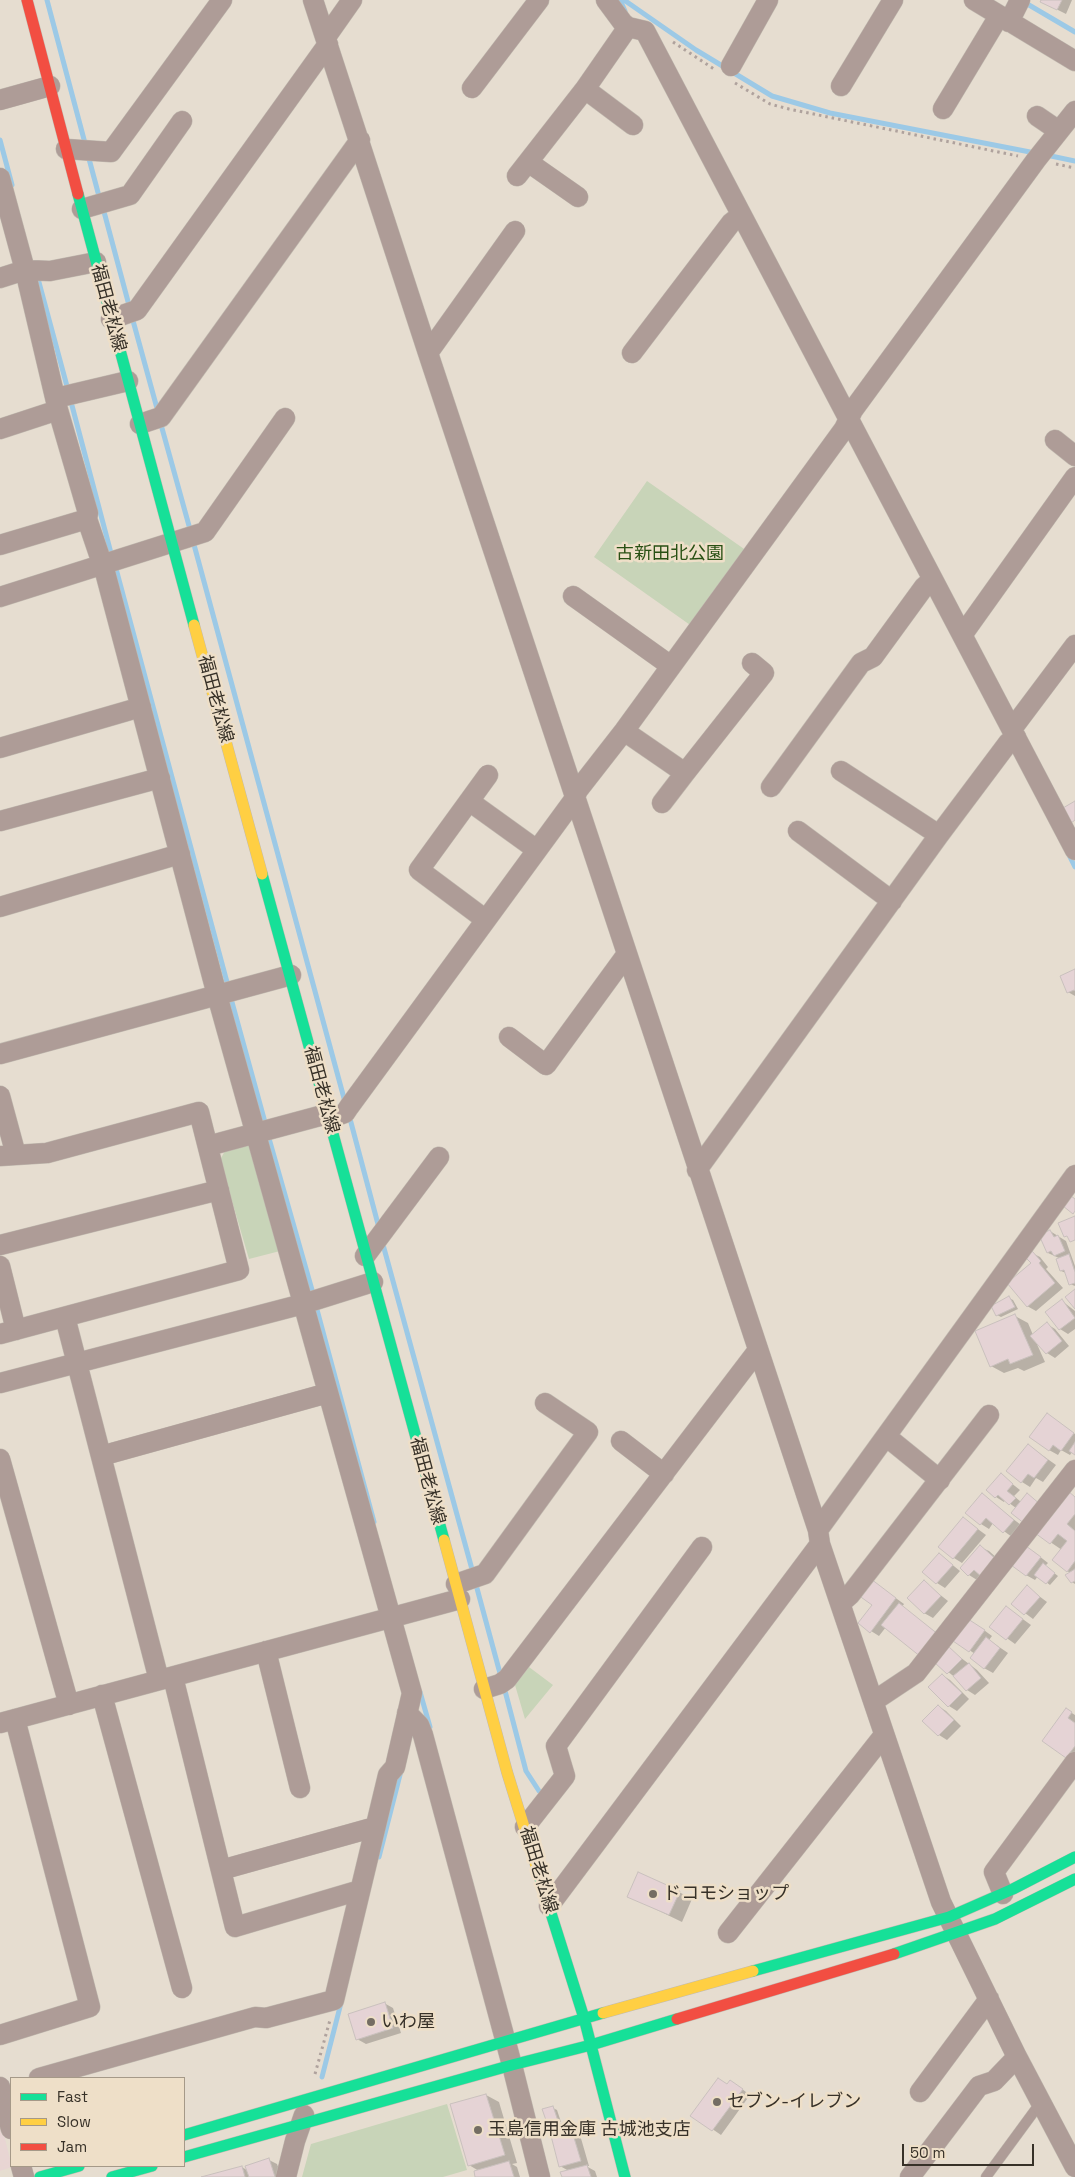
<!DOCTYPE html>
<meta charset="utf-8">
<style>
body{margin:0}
#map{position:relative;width:1075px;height:2177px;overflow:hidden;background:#e6ddd0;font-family:"Space Grotesk",sans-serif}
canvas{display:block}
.legend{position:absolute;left:10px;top:2077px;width:175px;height:90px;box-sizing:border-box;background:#eedfc8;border:1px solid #a59988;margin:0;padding:6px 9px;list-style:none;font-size:15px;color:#373128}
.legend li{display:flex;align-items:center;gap:10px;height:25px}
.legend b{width:25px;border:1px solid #a59988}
.scale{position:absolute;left:902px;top:2144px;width:132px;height:22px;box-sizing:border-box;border:2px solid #373128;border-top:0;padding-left:6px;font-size:15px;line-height:18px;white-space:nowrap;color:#373128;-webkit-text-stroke:4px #eedfc8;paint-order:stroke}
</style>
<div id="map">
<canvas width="1075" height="2177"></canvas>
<ul class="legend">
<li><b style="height:6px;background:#16e098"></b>Fast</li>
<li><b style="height:6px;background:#ffcf43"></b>Slow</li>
<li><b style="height:6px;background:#f24e42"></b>Jam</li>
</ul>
<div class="scale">50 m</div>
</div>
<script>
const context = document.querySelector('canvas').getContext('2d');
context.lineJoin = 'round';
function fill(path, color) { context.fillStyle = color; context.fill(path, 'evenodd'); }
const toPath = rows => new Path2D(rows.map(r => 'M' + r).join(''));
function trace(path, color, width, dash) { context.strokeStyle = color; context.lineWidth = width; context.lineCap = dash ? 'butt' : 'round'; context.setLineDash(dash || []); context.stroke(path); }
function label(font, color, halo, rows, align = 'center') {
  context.font = font + ' "Space Grotesk","Noto Sans JP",sans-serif'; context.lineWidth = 5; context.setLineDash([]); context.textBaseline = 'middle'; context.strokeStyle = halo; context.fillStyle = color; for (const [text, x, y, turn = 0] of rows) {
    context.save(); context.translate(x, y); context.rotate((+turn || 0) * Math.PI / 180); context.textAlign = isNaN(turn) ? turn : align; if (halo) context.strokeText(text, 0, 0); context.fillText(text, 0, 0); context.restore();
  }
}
fill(toPath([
 [0,2119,12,2167,0,2171]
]), '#e8d5d3');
fill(toPath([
 [647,481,747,551,693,627,594,557],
 [249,1144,280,1251,249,1259,220,1160,226,1149],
 [529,1667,553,1685,525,1719,515,1685],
 [447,2104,467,2170,443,2177,302,2177,311,2144]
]), '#c8d4b8');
fill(toPath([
 [1043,0,1072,0,1066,14,1050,6],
 [1075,971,1075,996,1068,992],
 [1050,1231,1066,1241,1075,1266,1075,1286,1070,1284,1066,1273,1061,1271,1061,1259,1048,1253,1040,1236],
 [1032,1253,1040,1257,1048,1267,1046,1269,1063,1288,1036,1311,1027,1306],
 [1009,1298,1013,1300,1018,1309,1001,1317,997,1315],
 [1062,1301,1075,1311,1075,1329,1068,1334,1060,1329,1047,1313],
 [1015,1316,1028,1323,1033,1335,1047,1324,1055,1329,1069,1346,1055,1358,1047,1353,1036,1342,1045,1362,1024,1371,1018,1368,1004,1373,991,1366],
 [1055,1420,1075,1434,1075,1453,1072,1452,1070,1455,1061,1450,1058,1455,1049,1450],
 [1028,1445,1056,1465,1043,1482,1036,1478,1030,1487,1022,1482],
 [1001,1475,1020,1490,1014,1496,1021,1502,1028,1495,1049,1511,1016,1508,1005,1500,1004,1502,996,1497],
 [1068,1493,1075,1497,1075,1584,1072,1582,1071,1573,1067,1571,1062,1550,1037,1533],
 [982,1495,1021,1525,1012,1537,993,1523,989,1529,981,1524],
 [964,1519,986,1535,962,1563,954,1558],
 [980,1547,989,1551,1007,1567,977,1580,969,1575],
 [1034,1552,1048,1563,1045,1566,1058,1576,1050,1585,1038,1576,1035,1580,1026,1575],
 [939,1554,960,1571,945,1588,937,1583],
 [924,1582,948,1601,933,1618,924,1613],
 [879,1586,904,1604,902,1607,951,1644,948,1648,977,1670,989,1683,975,1695,967,1690,957,1679,936,1662,886,1627,879,1636,871,1631,874,1605],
 [1027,1587,1047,1602,1033,1619,1013,1604],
 [1006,1607,1031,1625,1015,1644,990,1626],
 [977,1625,992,1636,989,1640,1008,1653,993,1673,984,1668,975,1654,955,1640],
 [942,1675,950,1680,969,1699,957,1711,949,1706],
 [938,1706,946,1711,961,1726,947,1740,939,1735,924,1721],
 [1067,1710,1075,1715,1075,1762,1067,1757],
 [679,1892,692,1899,682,1922,628,1896],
 [384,2003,393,2008,401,2033,366,2044,357,2039],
 [727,2085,738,2086,750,2095,721,2135,692,2115],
 [486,2095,499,2102,517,2163,512,2164,517,2167,520,2177,477,2177,479,2171,469,2165,452,2105],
 [553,2108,557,2110,561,2122,551,2124,548,2122],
 [569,2123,578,2128,589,2166,586,2166,595,2171,597,2177,563,2177,569,2171,560,2166],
 [269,2160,277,2164,282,2177,206,2177,242,2167,248,2171]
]), '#0003');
trace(toPath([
 [47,0,86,147],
 [620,0,625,11],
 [624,0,696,50,772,96,830,113,1030,152],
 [1024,2,1075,32],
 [0,140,12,185],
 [88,155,100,200],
 [1051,156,1075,161],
 [103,208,130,309],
 [37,275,68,390],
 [132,317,158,412],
 [70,398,112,557],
 [160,421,191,533],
 [193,541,345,1102],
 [115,565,228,986],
 [1069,855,1075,867],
 [230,995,266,1126],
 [349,1115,379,1228],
 [268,1135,314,1297],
 [382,1241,473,1573],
 [316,1306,374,1522],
 [475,1581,501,1677],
 [504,1687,526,1771,539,1791],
 [420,1692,430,1727],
 [379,1857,401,1771],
 [322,2077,341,2003]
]), '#9cc9e6', 5);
const building = toPath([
 [1041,0,1062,0,1057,10,1040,2,1041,0],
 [1075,801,1075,820,1071,823,1063,808,1075,801],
 [1075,969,1075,991,1074,990,1067,993,1060,976,1075,969],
 [1071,1196,1075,1199,1075,1211,1073,1214,1063,1206,1071,1196],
 [1075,1216,1075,1240,1070,1242,1067,1236,1064,1237,1058,1223,1075,1216],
 [1050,1230,1054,1237,1058,1235,1065,1251,1054,1256,1051,1251,1047,1253,1039,1235,1050,1230],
 [1032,1251,1041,1261,1039,1263,1055,1283,1027,1307,1007,1283,1031,1263,1025,1257,1032,1251],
 [1069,1254,1075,1272,1075,1283,1069,1285,1064,1270,1060,1271,1056,1259,1069,1254],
 [1075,1289,1075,1309,1065,1297,1075,1289],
 [1009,1296,1015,1307,996,1316,991,1306,1009,1296],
 [1062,1299,1075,1318,1059,1330,1045,1312,1062,1299],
 [1015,1314,1033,1355,1010,1364,1008,1359,990,1367,975,1331,1015,1314],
 [1047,1322,1062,1341,1046,1354,1030,1336,1047,1322],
 [1047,1413,1074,1433,1061,1451,1053,1445,1049,1451,1029,1437,1047,1413],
 [1075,1442,1075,1455,1069,1451,1075,1442],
 [1028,1444,1048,1460,1034,1478,1028,1474,1021,1483,1006,1471,1028,1444],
 [1001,1473,1013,1484,1007,1491,1016,1498,1009,1505,998,1495,995,1498,986,1490,1001,1473],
 [1068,1491,1075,1497,1075,1514,1067,1524,1075,1531,1075,1561,1067,1572,1052,1560,1067,1541,1058,1534,1050,1544,1035,1533,1068,1491],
 [982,1493,1014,1520,1003,1533,986,1518,980,1525,965,1513,982,1493],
 [1027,1493,1041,1505,1025,1524,1011,1513,1027,1493],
 [963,1517,978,1529,953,1559,938,1547,963,1517],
 [980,1545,999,1562,984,1579,974,1570,968,1576,960,1568,980,1545],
 [1026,1546,1041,1557,1026,1576,1011,1565,1026,1546],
 [939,1553,953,1565,936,1584,922,1572,939,1553],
 [1043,1563,1055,1573,1046,1584,1034,1575,1043,1563],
 [1075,1569,1075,1581,1071,1583,1065,1575,1075,1569],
 [871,1579,896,1598,870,1633,858,1623,872,1605,858,1595,871,1579],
 [924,1580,941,1596,924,1614,907,1598,924,1580],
 [1027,1585,1040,1597,1024,1615,1011,1604,1027,1585],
 [899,1603,939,1635,921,1657,881,1625,899,1603],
 [1006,1606,1023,1619,1006,1640,989,1627,1006,1606],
 [968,1619,985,1630,969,1652,953,1641,968,1619],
 [986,1637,1000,1648,984,1669,970,1658,986,1637],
 [948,1646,962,1659,947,1674,934,1662,948,1646],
 [969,1663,981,1678,966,1691,953,1676,969,1663],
 [942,1674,962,1693,948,1707,928,1687,942,1674],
 [938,1705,954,1720,938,1736,922,1721,938,1705],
 [1066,1708,1072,1712,1068,1718,1075,1723,1075,1746,1066,1758,1042,1741,1066,1708],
 [638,1872,680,1891,669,1915,627,1897,638,1872],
 [385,2002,393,2028,356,2040,348,2014,385,2002],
 [718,2078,727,2084,730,2080,743,2089,712,2131,690,2116,718,2078],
 [486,2094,505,2155,468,2166,450,2104,486,2094],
 [553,2106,558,2121,547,2123,542,2109,553,2106],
 [569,2121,581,2161,559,2167,549,2128,569,2121],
 [269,2158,275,2177,249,2177,245,2166,269,2158],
 [509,2161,514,2177,475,2177,474,2171,509,2161],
 [587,2165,591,2177,562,2177,560,2172,587,2165],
 [242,2166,245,2177,201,2177,242,2166]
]);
fill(building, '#e5d3d5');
trace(building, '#c9c0bd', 1);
const lane = toPath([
 [986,2177,1041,2102]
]);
const street = toPath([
 [313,0,428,353,818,1530,820,1544,941,1902,1017,2057,1075,2167],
 [606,0,623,23,628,27,645,31,1075,850],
 [974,0,1075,61],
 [1009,22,1020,0],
 [326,37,352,0],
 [731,66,768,0],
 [841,86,893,0],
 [472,88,539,0],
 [585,89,633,125],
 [0,100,50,86],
 [943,109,999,16],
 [1037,116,1059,131],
 [66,149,111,152,222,0],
 [528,162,578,197],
 [517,176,585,89,628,27],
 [0,178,25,270,58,410,88,513,87,519,105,572,217,995,412,1693,395,1767,388,1775,334,2000,266,2018,255,2017,39,2078],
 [82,209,130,195,182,121],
 [0,278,25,270,50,271,96,262],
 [111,319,137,310,328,44],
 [428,353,515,231],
 [632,353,731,223,741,215],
 [56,398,128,381],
 [140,424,161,417,360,140],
 [0,429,58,410],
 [1055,440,1075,456],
 [0,545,87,519],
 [573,596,671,666],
 [0,597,205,532,285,418],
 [963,634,1075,477],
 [1012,729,1075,645],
 [624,731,685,773,764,673,752,663],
 [0,748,141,707],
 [841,771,939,835],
 [771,787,861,663,873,657,924,587,932,580],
 [469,801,537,850],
 [662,803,685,773],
 [0,821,160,778],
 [798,831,892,901],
 [0,907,180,854],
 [486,920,419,870,488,775],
 [509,1037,546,1065,627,954],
 [0,1054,291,975],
 [0,1096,16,1155],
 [329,1119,345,1113,349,1107,573,801,578,790,624,731,844,429,853,410,1036,160,1075,111],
 [208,1146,327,1114],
 [0,1156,47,1153,199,1112,239,1270,0,1334],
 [697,1170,939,835,1008,743,1016,737],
 [0,1245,219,1190],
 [365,1256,439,1157],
 [0,1266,16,1330],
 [65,1317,159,1680],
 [0,1383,303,1304,373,1282],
 [887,1437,940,1480],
 [621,1441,664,1474],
 [101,1456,328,1393],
 [0,1459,69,1705],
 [818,1530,1075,1175],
 [456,1584,485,1574,588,1432,545,1403],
 [841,1603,850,1595,989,1415],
 [266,1651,300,1788],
 [173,1677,235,1927,360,1890],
 [484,1689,500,1684,507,1679,758,1350],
 [102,1695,182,1988],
 [874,1701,916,1673,1075,1470],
 [407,1713,419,1725,423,1735,512,2065,540,2177],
 [0,1723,460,1599],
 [525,1827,565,1776,556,1746,702,1547],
 [221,1870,375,1827],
 [1003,1894,994,1872,1075,1762],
 [549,1906,820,1544],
 [728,1933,884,1735],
 [0,2035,90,2007,15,1719],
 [0,2087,11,2129],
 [920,2092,989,1999],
 [21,2166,24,2177],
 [286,2177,295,2141,304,2115],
 [910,2177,979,2086,994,2081,1017,2057]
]);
const fast = toPath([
 [78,194,194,625],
 [262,874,444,1540],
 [538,1872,584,2018,625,2177],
 [894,1954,995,1919,1075,1879],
 [753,1971,949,1917,1013,1889,1075,1857],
 [184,2135,603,2013],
 [184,2157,512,2065,591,2045,677,2019],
 [40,2177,79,2166],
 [112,2177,152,2166]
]);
const slow = toPath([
 [194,625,262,874],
 [444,1540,507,1772,538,1872],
 [603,2013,753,1971]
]);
const jam = toPath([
 [27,0,78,194],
 [677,2019,894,1954]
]);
trace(lane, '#c1bab0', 11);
trace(street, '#c1bab0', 21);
trace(fast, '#c1bab0', 12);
trace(slow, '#c1bab0', 12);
trace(jam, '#c1bab0', 12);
trace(toPath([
 [673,42,714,69],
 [735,83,770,104,789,109,1018,156],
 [1056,164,1075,168],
 [315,2074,330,2020]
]), '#afa29d', 3, [2.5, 4]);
trace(lane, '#ae9c97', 10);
trace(street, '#ae9c97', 20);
trace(fast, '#16e098', 11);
trace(slow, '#ffcf43', 11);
trace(jam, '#f24e42', 11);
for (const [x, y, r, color] of [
 [653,1894,5,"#746d63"],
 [371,2022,5,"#746d63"],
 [717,2102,5,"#746d63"],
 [478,2130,5,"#746d63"]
]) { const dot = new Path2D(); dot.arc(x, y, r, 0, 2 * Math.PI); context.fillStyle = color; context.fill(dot); trace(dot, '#eedfc8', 2); }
label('18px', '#373128', '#eedfc8', [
 ["福田老松線",108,308,75],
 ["福田老松線",215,699,75],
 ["福田老松線",321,1090,75],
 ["福田老松線",427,1481,75],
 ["福田老松線",538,1870,73]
]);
label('18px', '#285013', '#eedfc8', [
 ["古新田北公園",670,554]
]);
label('18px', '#373128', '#eedfc8', [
 ["ドコモショップ",663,1894],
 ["いわ屋",381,2022],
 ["セブン-イレブン",727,2102],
 ["玉島信用金庫 古城池支店",488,2130]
], 'left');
</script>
